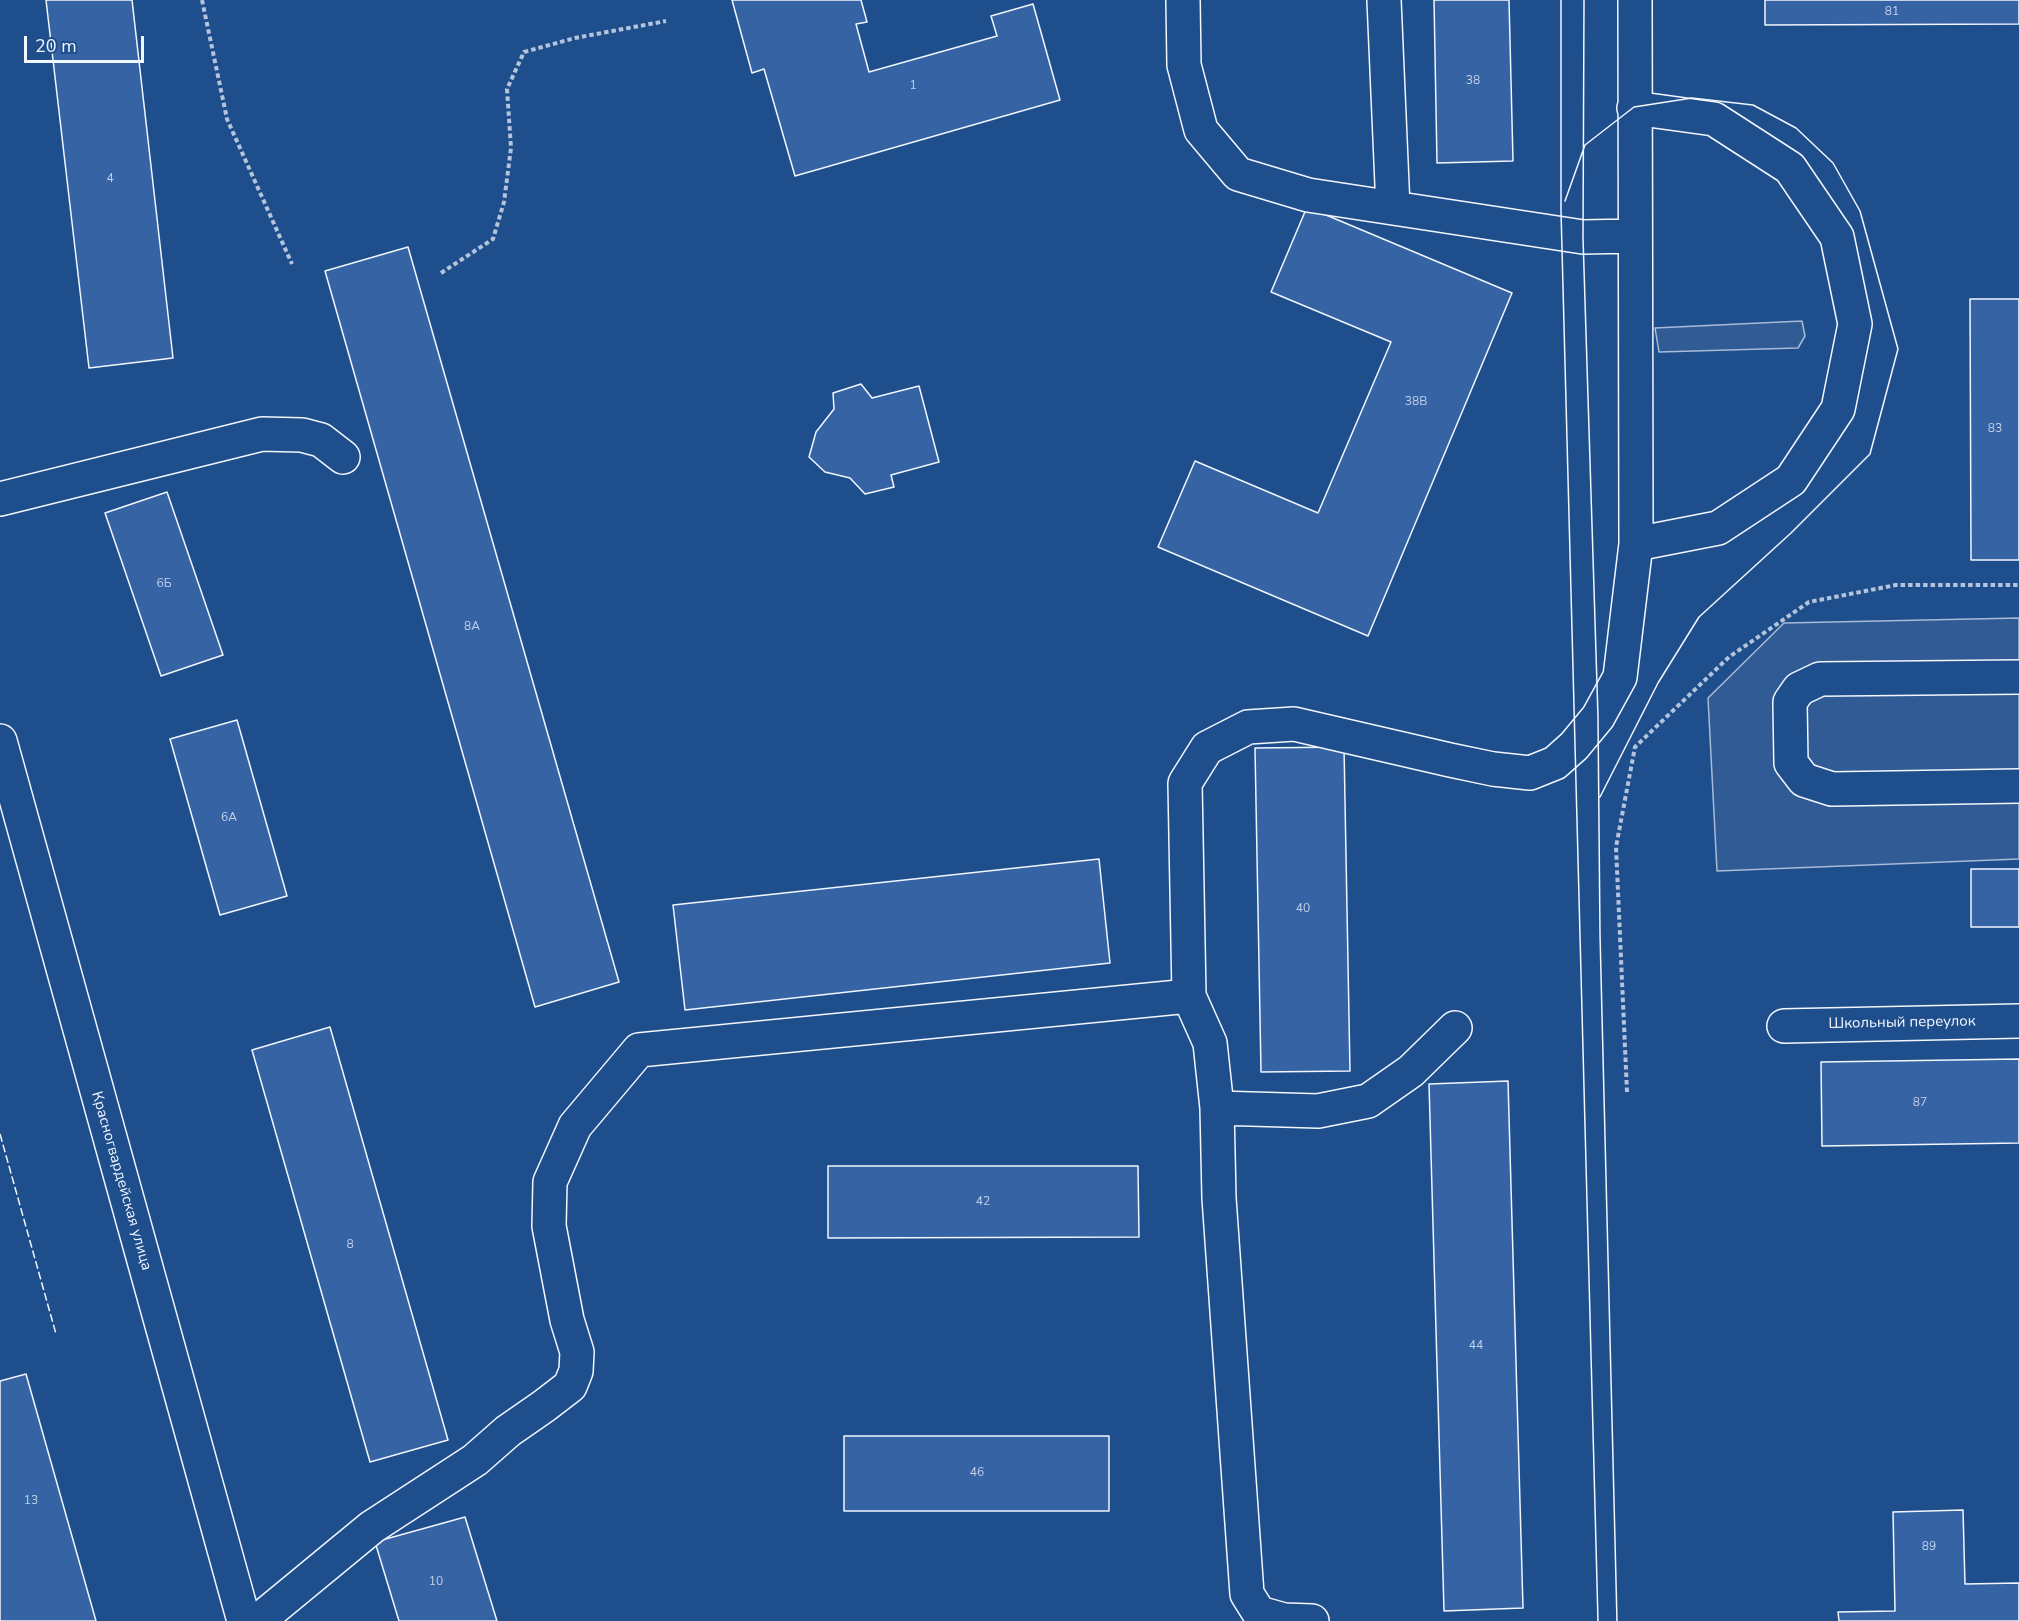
<!DOCTYPE html>
<meta charset="utf-8">
<style>
body{margin:0}
#map{position:relative;width:2019px;height:1621px;overflow:hidden;background:#1f4e8c;font-family:"Nunito Sans",sans-serif}
canvas{display:block}
.scale{position:absolute;left:24px;top:36px;width:120px;height:27px;box-sizing:border-box;border:3px solid #f2f6ff;border-top:0;padding-left:8px;font-size:18px;line-height:21px;white-space:nowrap;color:#f2f6ff;-webkit-text-stroke:4px #1f4e8c;paint-order:stroke}
</style>
<div id="map">
<canvas width="2019" height="1621"></canvas>
<div class="scale">20 m</div>
</div>
<script>
const context = document.querySelector('canvas').getContext('2d');
context.lineJoin = 'round';
function fill(path, color) { context.fillStyle = color; context.fill(path, 'evenodd'); }
const toPath = rows => new Path2D(rows.map(r => 'M' + r).join(''));
function trace(path, color, width, dash) { context.strokeStyle = color; context.lineWidth = width; context.lineCap = dash ? 'butt' : 'round'; context.setLineDash(dash || []); context.stroke(path); }
function label(font, color, halo, rows, align = 'center') {
  context.font = font + ' "Nunito Sans",sans-serif'; context.lineWidth = 4.5; context.setLineDash([]); context.textBaseline = 'middle'; context.strokeStyle = halo; context.fillStyle = color; for (const [text, x, y, turn = 0] of rows) {
    context.save(); context.translate(x, y); context.rotate((+turn || 0) * Math.PI / 180); context.textAlign = isNaN(turn) ? turn : align; if (halo) context.strokeText(text, 0, 0); context.fillText(text, 0, 0); context.restore();
  }
}
const built = toPath([
 [1802,321,1805,336,1798,348,1659,352,1655,328,1802,321],
 [2019,618,2019,859,1717,871,1708,698,1784,623,2019,618]
]);
fill(built, '#305b95');
trace(built, '#a8bbd7', 1.5);
const building = toPath([
 [46,0,132,0,173,358,89,368,46,0],
 [732,0,861,0,867,22,856,24,869,72,997,36,991,16,1033,4,1060,100,795,176,764,69,752,73,732,0],
 [1434,0,1509,0,1513,161,1437,163,1434,0],
 [1765,0,2019,0,2019,24,1765,25,1765,0],
 [1307,207,1512,293,1368,636,1158,547,1195,461,1318,513,1391,342,1271,292,1307,207],
 [408,247,619,982,535,1007,325,271,408,247],
 [1970,299,2019,299,2019,560,1971,560,1970,299],
 [861,384,872,398,919,386,939,462,891,475,894,487,865,494,850,478,825,472,809,457,816,432,834,409,833,393,861,384],
 [167,492,223,655,161,676,105,513,167,492],
 [237,720,287,896,220,915,170,739,237,720],
 [1344,747,1350,1071,1261,1072,1255,748,1344,747],
 [1099,859,1110,963,685,1010,673,905,1099,859],
 [1971,869,2019,869,2019,927,1971,927,1971,869],
 [330,1027,448,1440,370,1462,252,1050,330,1027],
 [2019,1059,2019,1143,1822,1146,1821,1062,2019,1059],
 [1508,1081,1523,1608,1444,1611,1429,1084,1508,1081],
 [828,1166,1138,1166,1139,1237,828,1238,828,1166],
 [26,1374,96,1621,0,1621,0,1381,26,1374],
 [844,1436,1109,1436,1109,1511,844,1511,844,1436],
 [1963,1510,1965,1584,2019,1583,2019,1621,1839,1621,1838,1612,1895,1611,1893,1512,1963,1510],
 [465,1517,497,1621,399,1621,375,1542,465,1517]
]);
fill(building, '#3563a3');
trace(building, '#f2f6ff', 1.5);
const minor = toPath([
 [1183,0,1184,65,1201,130,1238,174,1308,195,1583,237,1634,236],
 [1384,0,1393,208],
 [1634,108,1714,119,1790,168,1837,237,1855,324,1838,409,1791,480,1718,528,1636,544],
 [0,499,262,434,302,435,321,440,343,457],
 [2019,677,1820,679,1799,689,1790,702,1791,763,1804,780,1832,789,2019,786],
 [1189,996,1210,1043,1217,1108,1219,1198,1247,1594,1259,1613,1284,1620,1312,1621],
 [1784,1026,2019,1021],
 [1217,1108,1318,1111,1368,1101,1411,1071,1455,1028],
 [258,1621,372,1527,475,1460,508,1431,544,1406,570,1386,576,1371,577,1352,567,1320,549,1226,550,1182,575,1126,639,1050,1189,996,1185,783,1207,748,1248,727,1294,724,1450,760,1493,769,1530,773,1555,763,1574,746,1598,717,1620,677,1636,544,1635,0]
]);
const major = toPath([
 [0,741,244,1621]
]);
trace(minor, '#f2f6ff', 36);
trace(major, '#f2f6ff', 36);
trace(toPath([
 [202,0,227,119,292,264],
 [441,273,493,239,504,202,511,148,507,89,524,52,575,38,666,21],
 [1627,1092,1616,847,1635,747,1729,657,1809,602,1896,585,2019,585]
]), '#b3c4dc', 4, [4.5, 3]);
trace(minor, '#1f4e8c', 33);
trace(major, '#1f4e8c', 33);
trace(toPath([
 [1561,0,1561,211,1598,1621],
 [1584,0,1583,237,1598,717,1600,934,1617,1621],
 [1565,201,1585,145,1634,107,1692,98,1753,105,1796,128,1833,163,1860,211,1898,349,1870,454,1791,533,1699,617,1658,683,1600,797]
]), '#f2f6ff', 1.5);
trace(toPath([
 [0,1134,56,1334]
]), '#f2f6ff', 1.5, [8, 3]);
label('12px', '#c3d1e8', null, [
 ["81",1892,12],
 ["38",1473,81],
 ["1",913,86],
 ["4",110,179],
 ["38В",1416,402],
 ["83",1995,429],
 ["6Б",164,584],
 ["8А",472,627],
 ["6А",229,818],
 ["40",1303,909],
 ["87",1920,1103],
 ["42",983,1202],
 ["8",350,1245],
 ["44",1476,1346],
 ["46",977,1473],
 ["13",31,1501],
 ["89",1929,1547],
 ["10",436,1582]
]);
label('15px', '#f2f6ff', '#1f4e8c', [
 ["Школьный переулок",1902,1023,-1],
 ["Красногвардейская улица",121,1181,74]
]);
</script>
